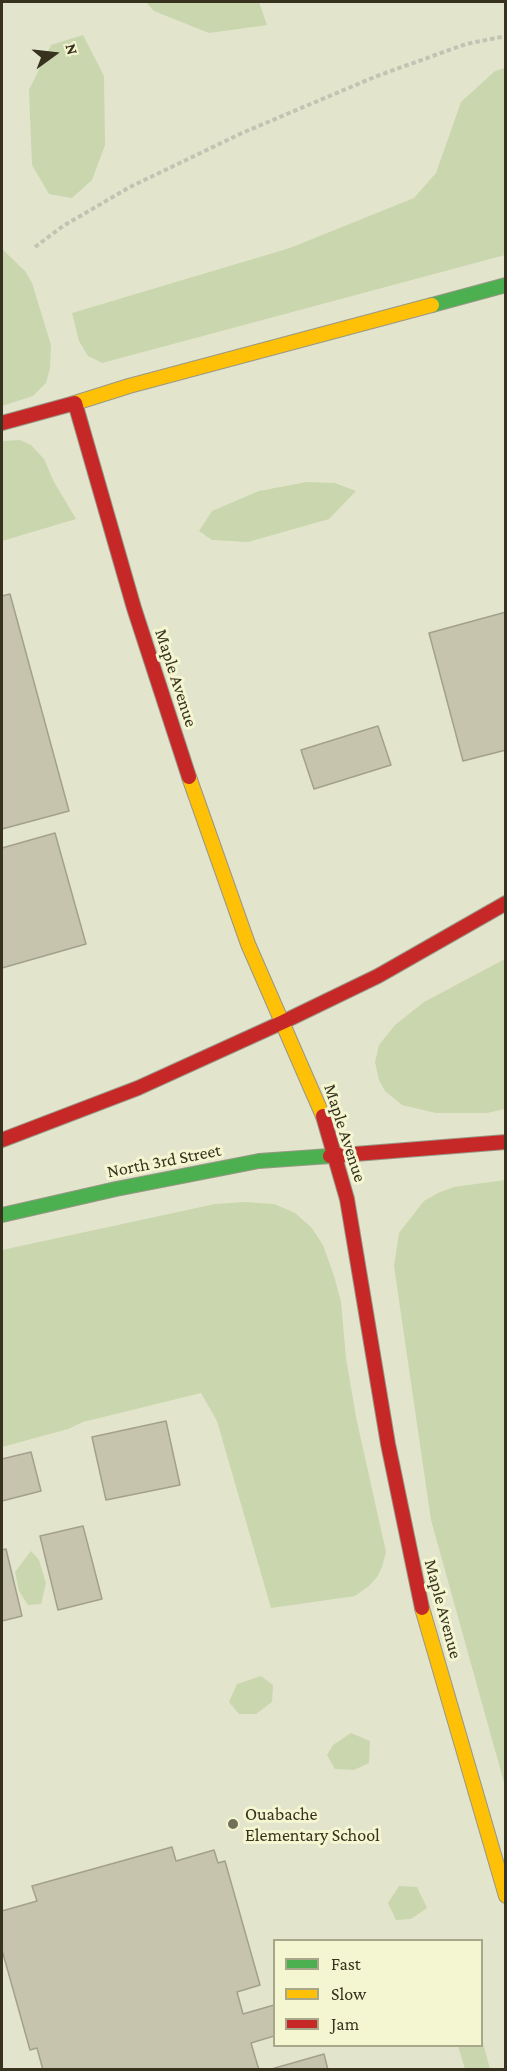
<!DOCTYPE html>
<style>
body{margin:0}
#map{position:relative;width:507px;height:2071px;overflow:hidden;background:#e3e4cc;font-family:"Crimson Pro",serif}
canvas{display:block}
.frame{position:absolute;inset:0;border:3px solid #37321d;pointer-events:none}
.legend{position:absolute;left:273px;top:1939px;width:210px;height:108px;box-sizing:border-box;background:#f4f5d1;border:2px solid #a8a789;margin:0;padding:8px 10px;list-style:none;font-size:18px;color:#37321d}
.legend li{display:flex;align-items:center;gap:12px;height:30px}
.legend b{width:30px;border:2px solid #a8a789}
.north{position:absolute;left:24px;top:24px;width:60px;height:60px;-webkit-text-stroke:4px #f4f5d1;paint-order:stroke;rotate:75deg;font-size:16px;font-weight:700;line-height:24px;text-align:center;color:#37321d}
.north::after{content:'';display:block;margin:auto;width:21px;height:27px;background:#37321d;clip-path:polygon(50% 0,100% 100%,50% 72%,0 100%)}
</style>
<div id="map">
<canvas width="507" height="2071"></canvas>
<div class="frame"></div>
<ul class="legend">
<li><b style="height:8px;background:#4caf50"></b>Fast</li>
<li><b style="height:8px;background:#ffc107"></b>Slow</li>
<li><b style="height:8px;background:#c62828"></b>Jam</li>
</ul>
<div class="north">N</div>
</div>
<script>
const context = document.querySelector('canvas').getContext('2d');
context.lineJoin = 'round';
function fill(path, color) { context.fillStyle = color; context.fill(path, 'evenodd'); }
const toPath = rows => new Path2D(rows.map(r => 'M' + r).join(''));
function trace(path, color, width, dash) { context.strokeStyle = color; context.lineWidth = width; context.lineCap = dash ? 'butt' : 'round'; context.setLineDash(dash || []); context.stroke(path); }
function label(font, color, halo, rows, align = 'center') {
  context.font = font + ' "Crimson Pro",serif'; context.lineWidth = 6; context.setLineDash([]); context.textBaseline = 'middle'; context.strokeStyle = halo; context.fillStyle = color; for (const [text, x, y, turn = 0] of rows) {
    context.save(); context.translate(x, y); context.rotate((+turn || 0) * Math.PI / 180); context.textAlign = isNaN(turn) ? turn : align; if (halo) context.strokeText(text, 0, 0); context.fillText(text, 0, 0); context.restore();
  }
}
fill(toPath([
 [146,2,259,2,267,25,209,33,154,11],
 [83,35,104,76,105,145,92,180,72,198,49,194,32,165,29,90,51,45],
 [505,68,505,255,102,363,88,356,79,341,72,313,290,248,414,198,436,173,461,102,495,71],
 [2,249,25,271,32,283,51,345,50,368,46,383,33,396,2,406],
 [20,440,31,445,44,459,54,482,76,519,2,541,2,441],
 [307,482,335,483,356,491,329,519,248,542,212,540,199,531,212,511,259,491],
 [505,959,505,1109,487,1113,436,1113,402,1105,385,1091,379,1080,375,1062,379,1045,395,1025,424,1002],
 [505,1180,506,1180,505,1786,431,1520,394,1266,399,1233,424,1201,438,1193,454,1187],
 [245,1202,274,1204,295,1213,311,1227,323,1245,334,1276,341,1302,346,1358,356,1417,386,1552,382,1567,377,1577,369,1586,355,1596,271,1608,217,1421,201,1393,83,1422,68,1429,2,1447,2,1250,215,1204],
 [31,1551,39,1560,46,1583,41,1604,28,1605,19,1591,15,1572],
 [261,1676,273,1685,272,1702,256,1714,239,1714,229,1702,237,1684],
 [351,1733,370,1741,369,1763,354,1770,335,1769,327,1755,333,1745],
 [399,1886,417,1887,427,1908,411,1919,396,1920,388,1903],
 [482,2039,490,2069,465,2069,458,2046,482,2046]
]), '#c9d6ae');
const building = toPath([
 [10,594,69,811,2,829,2,596,10,594],
 [506,612,506,750,463,761,429,633,506,612],
 [378,726,391,765,314,789,301,750,378,726],
 [55,833,86,944,2,968,2,848,55,833],
 [166,1421,180,1485,106,1500,92,1437,166,1421],
 [31,1452,41,1491,2,1501,2,1459,31,1452],
 [83,1526,102,1599,58,1610,40,1536,83,1526],
 [6,1549,22,1616,2,1621,2,1550,6,1549],
 [172,1847,176,1861,214,1850,218,1863,225,1861,260,1985,237,1992,243,2014,274,2005,274,2036,251,2043,259,2070,43,2070,37,2048,30,2050,2,1950,2,1911,37,1901,32,1886,172,1847],
 [324,2054,328,2070,268,2070,324,2054]
]);
fill(building, '#c7c4ad');
trace(building, '#a3a08b', 1.5);
const fast = toPath([
 [432,305,506,285],
 [2,1215,116,1189,259,1161,330,1156]
]);
const slow = toPath([
 [75,403,129,386,432,305],
 [189,777,248,944,323,1116],
 [422,1608,506,1896]
]);
const jam = toPath([
 [2,423,75,403,134,608,189,777],
 [323,1116,347,1199,388,1444,422,1608],
 [2,1140,138,1088,283,1022,378,976,506,903],
 [330,1156,506,1142]
]);
trace(fast, '#989785', 16);
trace(slow, '#989785', 16);
trace(jam, '#989785', 16);
trace(toPath([
 [35,247,63,226,130,187,242,133,377,76,466,44,506,36]
]), '#c3c3b4', 4, [4.5, 3]);
trace(fast, '#4caf50', 14);
trace(slow, '#ffc107', 14);
trace(jam, '#c62828', 14);
for (const [x, y, r, color] of [
 [233,1824,6,"#73705a"]
]) { const dot = new Path2D(); dot.arc(x, y, r, 0, 2 * Math.PI); context.fillStyle = color; context.fill(dot); trace(dot, '#f4f5d1', 2); }
label('18px', '#37321d', '#f4f5d1', [
 ["Maple Avenue",176,678,72],
 ["Maple Avenue",345,1133,72],
 ["North 3rd Street",164,1161,-11],
 ["Maple Avenue",443,1609,75]
]);
label('18px', '#37321d', '#f4f5d1', [
 ["Ouabache",245,1814],
 ["Elementary School",245,1835]
], 'left');
</script>
